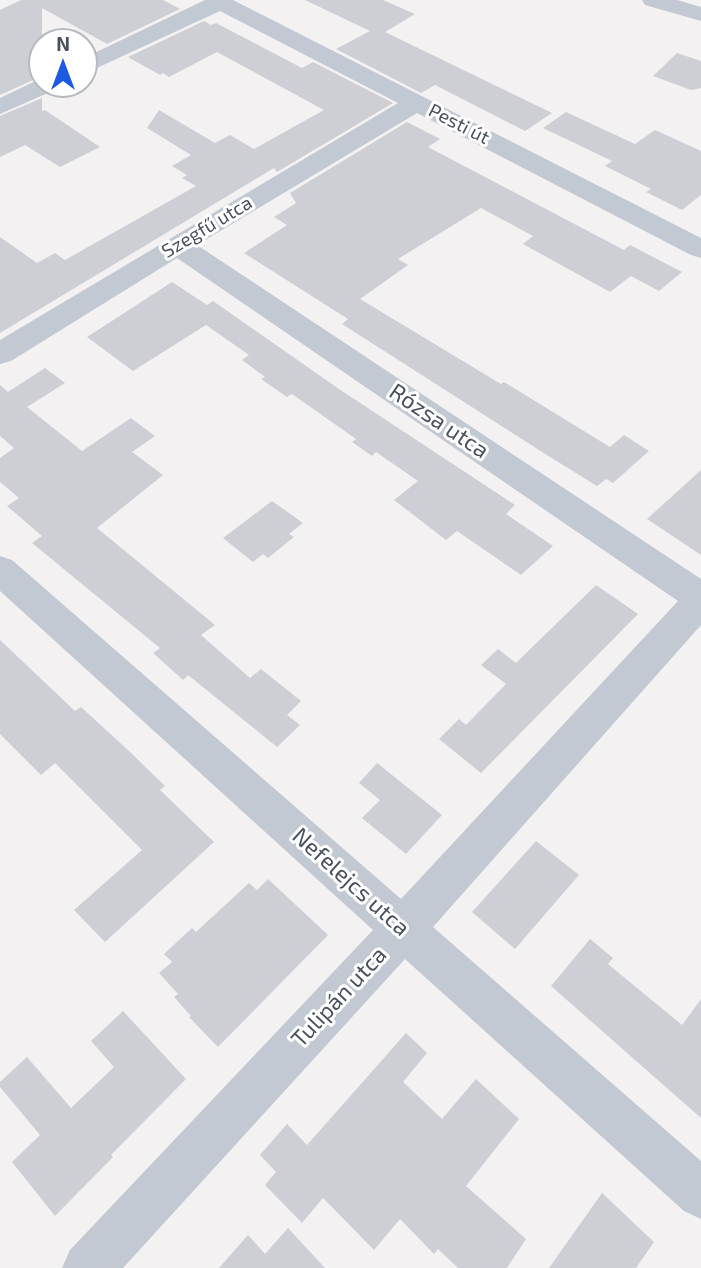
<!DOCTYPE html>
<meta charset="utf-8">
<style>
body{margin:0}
#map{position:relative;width:701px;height:1268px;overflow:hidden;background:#f3f1f1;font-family:"Exo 2",sans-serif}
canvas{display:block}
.north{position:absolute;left:28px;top:28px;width:70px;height:70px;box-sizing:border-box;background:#fff;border:2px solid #b6b9bf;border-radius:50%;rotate:0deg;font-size:19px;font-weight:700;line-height:28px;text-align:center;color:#49515e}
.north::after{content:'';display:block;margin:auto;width:24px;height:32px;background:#1c5be1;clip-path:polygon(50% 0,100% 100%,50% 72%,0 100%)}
</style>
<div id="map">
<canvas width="701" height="1268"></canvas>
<div class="north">N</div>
</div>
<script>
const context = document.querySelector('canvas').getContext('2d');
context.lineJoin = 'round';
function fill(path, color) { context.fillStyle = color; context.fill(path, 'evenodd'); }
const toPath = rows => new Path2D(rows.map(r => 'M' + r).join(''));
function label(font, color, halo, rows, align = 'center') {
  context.font = font + ' "Exo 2",sans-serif'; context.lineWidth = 6; context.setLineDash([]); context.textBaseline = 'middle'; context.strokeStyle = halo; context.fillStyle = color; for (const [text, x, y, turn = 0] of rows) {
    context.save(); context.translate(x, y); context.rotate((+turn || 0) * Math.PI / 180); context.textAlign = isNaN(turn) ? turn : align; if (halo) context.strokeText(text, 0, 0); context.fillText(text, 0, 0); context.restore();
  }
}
fill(toPath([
 [21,0,163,0,180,9,107,44,42,8,42,76,0,95,0,10],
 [305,0,383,0,415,14,385,32,552,113,525,131,435,85,421,93,336,49,370,31],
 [204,21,211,25,216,23,302,68,313,62,393,103,277,172,274,168,0,333,0,237,37,263,55,253,65,260,196,186,182,178,187,175,172,166,191,155,147,128,159,110,215,143,230,135,254,149,324,110,217,52,169,77,163,73,160,75,128,57],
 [677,53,701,61,701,88,691,90,653,76],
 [42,98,42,111,45,110,100,147,60,167,25,145,0,157,0,116],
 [566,112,635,144,655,130,701,151,701,195,682,210,646,192,651,189,605,166,612,161,543,128],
 [407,122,440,139,428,147,466,167,624,250,630,245,682,272,659,291,631,276,610,292,523,244,533,236,481,208,398,259,408,265,360,299,501,384,504,382,610,447,624,435,649,451,613,483,606,479,597,486,550,457,342,324,348,319,244,253,287,225,274,217,296,203,290,193],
 [172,282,207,305,213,301,339,389,515,505,506,514,553,546,521,575,457,531,446,540,394,500,418,481,376,452,372,456,352,442,356,439,292,394,287,397,261,379,265,377,242,360,249,355,206,325,133,371,87,337],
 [45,368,65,383,27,407,82,451,131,418,155,436,132,452,163,475,97,528,215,625,201,635,250,678,261,669,301,701,287,715,300,725,277,747,188,675,183,680,153,653,160,648,32,543,42,536,7,506,19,498,0,482,0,458,14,448,0,436,0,385,8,392],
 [701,470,701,555,647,519],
 [272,501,303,523,289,534,294,537,268,558,263,554,253,562,223,538],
 [596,585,638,614,481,773,439,739,459,719,466,725,506,684,481,665,498,649,516,663],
 [0,640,75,711,81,707,130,752,165,786,160,790,214,842,105,942,74,910,142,850,55,763,41,775,0,734],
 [377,763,442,815,406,854,362,818,380,800,359,783],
 [536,841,579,875,515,949,472,912],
 [268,879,328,935,218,1047,189,1017,191,1016,174,997,178,994,159,973,172,962,164,954,192,928,196,932,249,883,257,890],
 [590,939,613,958,608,964,682,1025,701,999,701,1118,551,986],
 [123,1011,186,1079,111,1155,113,1157,55,1216,12,1162,40,1135,0,1087,0,1082,27,1057,71,1108,114,1067,91,1041],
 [406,1033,427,1053,403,1082,442,1119,476,1079,519,1119,466,1186,526,1239,507,1268,458,1268,438,1249,434,1254,400,1219,374,1250,323,1198,302,1223,265,1185,276,1172,260,1155,287,1124,307,1145],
 [602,1193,654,1242,636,1268,549,1268],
 [288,1228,325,1268,219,1268,248,1235,265,1254]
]), '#cecfd5');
fill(toPath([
 [205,0,233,0,701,238,701,258,691,255,417,113,197,245,701,579,701,625,433,927,701,1161,701,1219,684,1211,405,959,123,1268,62,1268,70,1250,373,930,0,591,0,556,12,560,401,899,678,601,177,258,11,361,0,364,0,340,398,103,220,11,84,74,84,58,205,0],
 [642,0,677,0,701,7,701,21,645,5,642,0],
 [42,78,42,84,60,84,57,89,0,114,0,98,42,78]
]), '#c2c9d2');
label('19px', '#49515e', '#fff', [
 ["Pesti út",459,124,27],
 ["Szegfű utca",207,227,-31]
]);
label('23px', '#49515e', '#fff', [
 ["Rózsa utca",439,421,34],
 ["Nefelejcs utca",351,882,42],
 ["Tulipán utca",339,997,-47]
]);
</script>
